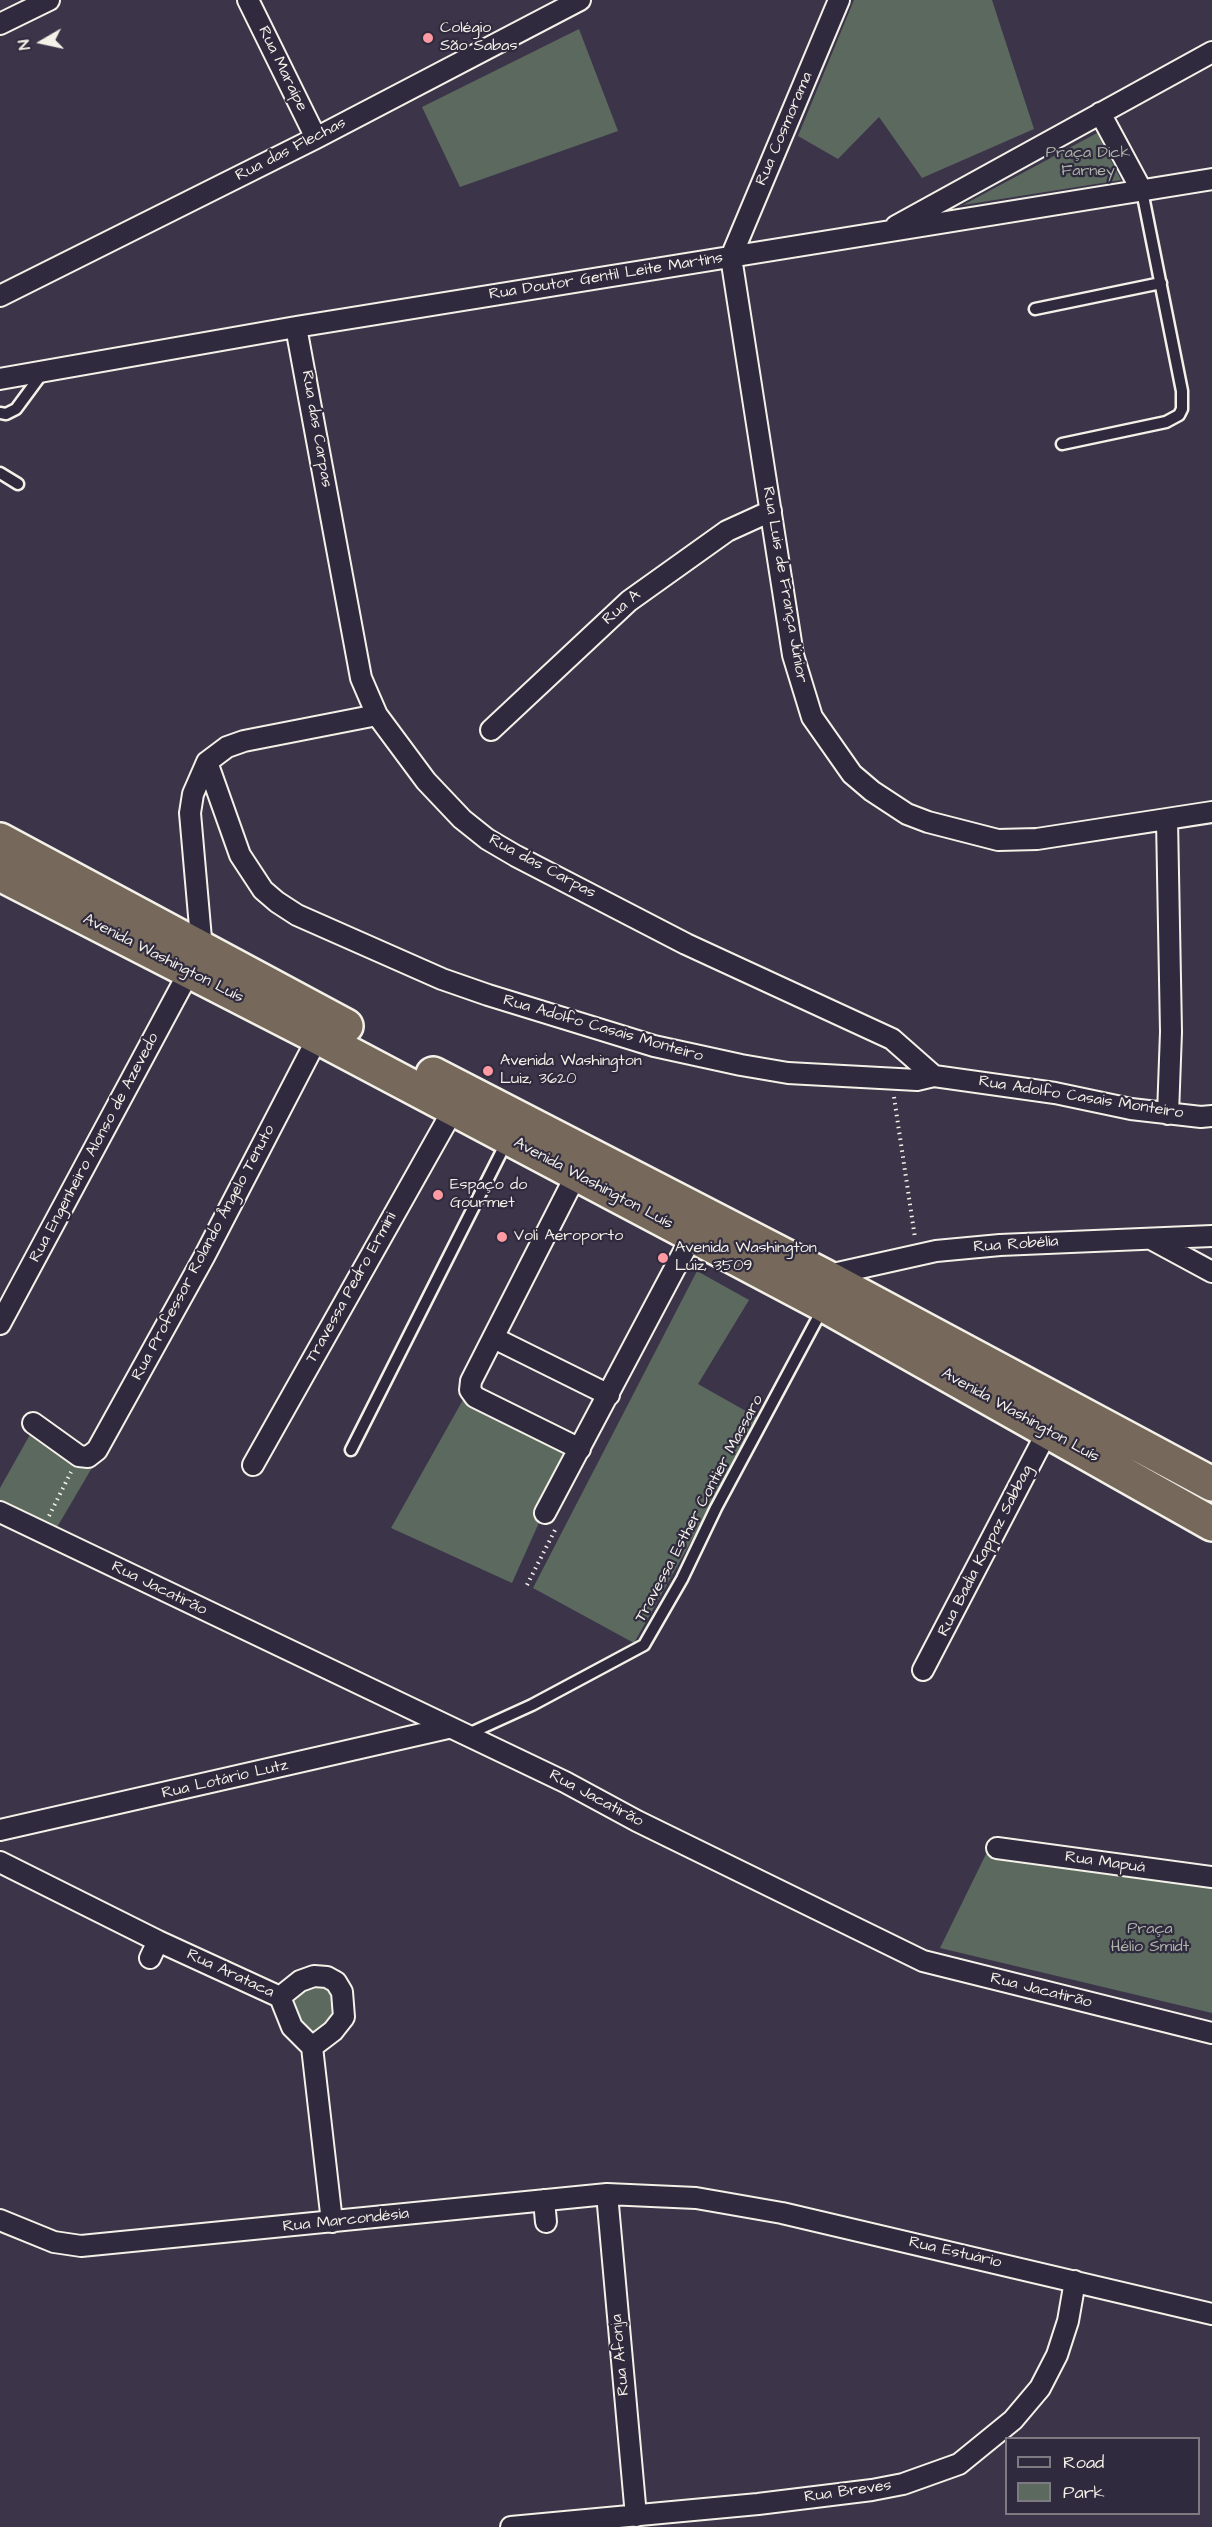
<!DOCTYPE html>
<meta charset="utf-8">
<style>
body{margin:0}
#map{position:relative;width:1212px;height:2527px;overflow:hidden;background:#3c354a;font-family:"Architects Daughter",sans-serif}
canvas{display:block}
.legend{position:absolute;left:1005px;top:2437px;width:195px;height:78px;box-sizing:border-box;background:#2f2a3d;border:2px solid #7e7a81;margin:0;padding:8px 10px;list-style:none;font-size:18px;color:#f4f1e8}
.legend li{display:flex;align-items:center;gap:12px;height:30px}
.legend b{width:30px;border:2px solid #7e7a81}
.north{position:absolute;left:12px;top:12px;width:60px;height:60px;-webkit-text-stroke:4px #2f2a3d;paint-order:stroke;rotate:261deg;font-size:16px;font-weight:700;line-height:24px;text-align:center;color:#f4f1e8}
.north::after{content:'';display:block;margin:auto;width:21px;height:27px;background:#f4f1e8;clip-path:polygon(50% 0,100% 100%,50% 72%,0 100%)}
</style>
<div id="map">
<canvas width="1212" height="2527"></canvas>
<ul class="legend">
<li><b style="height:8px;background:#2f2a3d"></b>Road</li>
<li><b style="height:16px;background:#5b695f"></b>Park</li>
</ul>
<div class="north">N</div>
</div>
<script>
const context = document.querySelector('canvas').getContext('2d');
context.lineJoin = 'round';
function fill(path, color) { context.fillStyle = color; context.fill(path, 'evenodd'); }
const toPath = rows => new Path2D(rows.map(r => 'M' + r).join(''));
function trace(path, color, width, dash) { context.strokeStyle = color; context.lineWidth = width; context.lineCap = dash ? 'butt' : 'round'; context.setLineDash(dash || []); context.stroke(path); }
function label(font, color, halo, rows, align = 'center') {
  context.font = font + ' "Architects Daughter",sans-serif'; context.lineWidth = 4.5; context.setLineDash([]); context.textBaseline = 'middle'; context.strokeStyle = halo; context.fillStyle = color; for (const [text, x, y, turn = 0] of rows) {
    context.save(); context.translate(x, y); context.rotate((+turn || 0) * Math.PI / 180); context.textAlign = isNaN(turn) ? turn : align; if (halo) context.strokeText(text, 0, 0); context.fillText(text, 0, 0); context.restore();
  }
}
fill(toPath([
 [854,0,992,0,1034,129,922,178,879,117,838,159,798,136],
 [579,29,618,131,460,187,422,107],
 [1097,133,1121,180,963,205],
 [697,1271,749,1300,698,1384,760,1419,634,1643,533,1588],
 [464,1398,571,1451,512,1583,391,1528],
 [32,1431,93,1466,53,1534,0,1505,0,1488],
 [987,1852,1142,1879,1212,1888,1212,2013,940,1948],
 [309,1982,332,1989,337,2020,315,2033,299,2028,290,1998]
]), '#5b695f');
const lane = toPath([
 [1035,309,1161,283],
 [0,413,6,414,16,409,44,371],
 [1062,444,1166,422,1179,415,1182,409,1182,391,1142,191],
 [0,473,18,484],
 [351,1450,508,1139],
 [466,1735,532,1705,644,1645,682,1579,716,1508,823,1308]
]);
const street = toPath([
 [248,0,316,138],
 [0,24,49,0],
 [1100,113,1142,191],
 [896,226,1212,52],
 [731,257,793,655,812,717,852,774,872,791,907,814,928,822,998,840,1037,839,1212,812],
 [731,257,839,0],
 [0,296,316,138,580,0],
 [296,327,361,678,377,715,426,781,462,819,487,839,516,856,686,944,892,1039,934,1076],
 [0,379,296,327,1212,179],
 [491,730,629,601,727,531,771,511],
 [207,762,240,855,263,890,277,902,297,915,442,979,488,995,654,1046,741,1065,788,1073,917,1080,934,1076,1055,1093,1131,1109,1201,1117,1212,1116],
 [1167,820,1171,1032,1168,1114],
 [202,950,190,813,193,794,207,762,227,747,244,741,377,715],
 [576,1175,471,1381,470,1390,475,1397,580,1449],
 [1151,1239,1212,1272],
 [824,1276,936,1251,1000,1245,1212,1236],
 [0,1324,189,972],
 [494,1338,609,1395],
 [33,1423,79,1456,88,1457,97,1450,204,1257,318,1037],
 [253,1465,453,1110],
 [0,1512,565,1782,637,1821,923,1961,1212,2033],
 [545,1513,692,1236],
 [923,1670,1047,1432],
 [0,1830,448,1728],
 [997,1848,1212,1877],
 [0,1862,158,1941,280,1997,292,2027,312,2047],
 [150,1958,158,1941],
 [280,1997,300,1981,314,1976,327,1977,336,1982,342,1992,344,2017,333,2031,312,2047],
 [312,2047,332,2222],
 [607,2194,636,2516],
 [544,2200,546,2222],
 [0,2220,54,2242,81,2246,607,2194,696,2198,782,2213,1212,2314],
 [511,2527,758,2504,872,2490,903,2484,959,2464,1013,2420,1040,2388,1057,2355,1068,2321,1075,2281]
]);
const highway = toPath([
 [0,840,346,1026],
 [0,874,318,1037,824,1305,1212,1524],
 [433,1074,824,1276,1212,1484]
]);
trace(lane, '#f4f1e8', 15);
trace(street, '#f4f1e8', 24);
trace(highway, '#f4f1e8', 38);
trace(toPath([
 [894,1097,915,1238],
 [49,1516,71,1472],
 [527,1585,555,1530]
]), '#f4f1e8', 4, [1.5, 4.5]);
trace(lane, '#2f2a3d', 10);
trace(street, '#2f2a3d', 20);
trace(highway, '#76695c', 33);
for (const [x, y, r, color] of [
 [428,38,6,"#ff9aa2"],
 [488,1071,6,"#ff9aa2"],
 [438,1195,6,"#ff9aa2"],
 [502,1237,6,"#ff9aa2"],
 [663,1258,6,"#ff9aa2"]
]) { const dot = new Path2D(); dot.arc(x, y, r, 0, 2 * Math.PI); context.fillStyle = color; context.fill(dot); trace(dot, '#2f2a3d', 2); }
label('16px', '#f4f1e8', '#2f2a3d', [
 ["Colégio",440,29],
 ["São Sabas",440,47],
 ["Avenida Washington",500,1062],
 ["Luiz, 3620",500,1080],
 ["Espaço do",450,1186],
 ["Gourmet",450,1204],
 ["Voli Aeroporto",514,1237],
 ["Avenida Washington",675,1249],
 ["Luiz, 3509",675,1267]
], 'left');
label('16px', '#f4f1e8', '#2f2a3d', [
 ["Rua Maraípe",282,69,64],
 ["Rua Cosmorama",785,129,-67],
 ["Rua das Flechas",291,150,-27],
 ["Rua Doutor Gentil Leite Martins",606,277,-9],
 ["Rua das Carpas",316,429,80],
 ["Rua Luis de França Júnior",784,585,80],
 ["Rua A",622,608,-41],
 ["Rua das Carpas",542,867,28],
 ["Avenida Washington Luís",163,959,27],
 ["Rua Adolfo Casais Monteiro",603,1029,16],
 ["Rua Adolfo Casais Monteiro",1081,1098,9],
 ["Rua Engenheiro Alonso de Azevedo",95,1148,-62],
 ["Avenida Washington Luís",593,1184,28],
 ["Rua Robélia",1016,1245,-4],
 ["Rua Professor Rolando Ângelo Tenuto",204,1253,-62],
 ["Travessa Pedro Ermini",352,1288,-61],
 ["Avenida Washington Luís",1020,1416,29],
 ["Travessa Esther Contier Massaro",700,1509,-62],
 ["Rua Badia Kappaz Sabbag",986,1551,-63],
 ["Rua Jacatirão",159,1589,26],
 ["Rua Lotário Lutz",225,1780,-13],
 ["Rua Jacatirão",596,1799,28],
 ["Rua Mapuá",1105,1863,8],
 ["Rua Arataca",230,1974,25],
 ["Rua Jacatirão",1041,1991,14],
 ["Rua Marcondésia",346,2221,-6],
 ["Rua Estuário",955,2253,13],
 ["Rua Afonja",621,2355,-95],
 ["Rua Breves",848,2492,-8]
]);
label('16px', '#afb4aa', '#2f2a3d', [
 ["Praça Dick",1088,154],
 ["Farney",1088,172],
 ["Praça",1150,1930],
 ["Hélio Smidt",1150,1948]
]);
</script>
